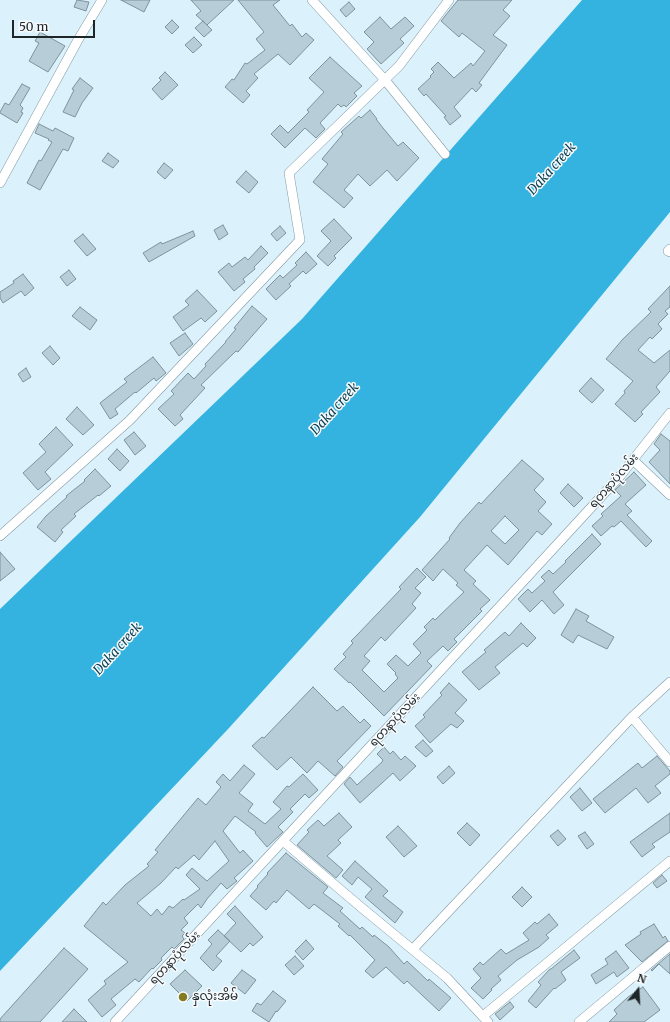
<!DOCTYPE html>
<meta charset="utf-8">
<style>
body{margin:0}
#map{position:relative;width:670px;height:1022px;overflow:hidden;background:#dbf2fc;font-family:Merriweather,serif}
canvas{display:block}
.north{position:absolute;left:618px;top:970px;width:40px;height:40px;-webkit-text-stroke:3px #f7fbfd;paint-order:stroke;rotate:18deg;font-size:11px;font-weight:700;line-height:16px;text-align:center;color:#1e262a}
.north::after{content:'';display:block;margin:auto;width:14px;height:18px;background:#1e262a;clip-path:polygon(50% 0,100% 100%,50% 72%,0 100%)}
.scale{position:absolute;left:12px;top:20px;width:83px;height:18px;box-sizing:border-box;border:2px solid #1e262a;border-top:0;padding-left:5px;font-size:12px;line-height:14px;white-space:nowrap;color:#1e262a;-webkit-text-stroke:3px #f7fbfd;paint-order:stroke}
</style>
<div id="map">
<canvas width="670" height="1022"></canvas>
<div class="north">N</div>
<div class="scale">50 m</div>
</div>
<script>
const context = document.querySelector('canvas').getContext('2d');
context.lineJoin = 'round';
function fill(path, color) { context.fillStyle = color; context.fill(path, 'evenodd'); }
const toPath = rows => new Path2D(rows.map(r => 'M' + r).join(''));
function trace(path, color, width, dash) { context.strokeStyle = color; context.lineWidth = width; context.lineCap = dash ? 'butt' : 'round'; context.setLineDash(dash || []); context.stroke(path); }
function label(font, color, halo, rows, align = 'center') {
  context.font = font + ' Merriweather,"Noto Sans Myanmar",serif'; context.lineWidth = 3; context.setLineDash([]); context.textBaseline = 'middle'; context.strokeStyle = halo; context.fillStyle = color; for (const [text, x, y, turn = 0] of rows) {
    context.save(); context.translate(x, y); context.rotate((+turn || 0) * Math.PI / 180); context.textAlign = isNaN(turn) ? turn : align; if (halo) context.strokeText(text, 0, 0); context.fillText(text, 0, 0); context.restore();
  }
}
fill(toPath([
 [582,0,670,0,670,212,420,517,229,728,0,971,0,609,302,319]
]), '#35b3e0');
const building = toPath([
 [77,0,89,2,86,11,74,7,77,0],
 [121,0,150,0,144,12,121,0],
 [191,0,234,0,207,25,196,15,201,11,191,0],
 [238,0,280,0,273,5,290,26,292,24,302,37,306,33,314,40,290,65,278,54,254,74,258,78,246,91,250,95,243,103,225,87,232,79,234,80,245,63,247,64,265,50,256,39,264,32,238,0],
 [458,0,512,0,503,10,510,16,493,35,507,45,479,83,482,85,476,92,472,88,454,107,461,116,450,125,444,117,446,116,426,94,424,96,418,89,431,77,430,76,434,72,431,69,438,62,454,78,471,63,473,66,485,51,462,33,459,37,441,21,458,0],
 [349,2,355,9,346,17,340,10,349,2],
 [380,17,391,29,405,17,414,26,400,39,404,43,381,64,367,49,374,42,364,32,380,17],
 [172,20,179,27,172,34,165,27,172,20],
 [203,21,212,30,204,37,195,28,203,21],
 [40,32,65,46,48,72,29,61,39,43,35,41,40,32],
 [194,37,202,45,193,53,185,45,194,37],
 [330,57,362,86,354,93,357,96,346,107,344,105,341,107,338,104,320,123,325,129,316,138,305,128,285,148,271,134,280,125,288,133,309,112,307,110,324,92,309,78,330,57],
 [165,72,178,85,162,100,152,89,161,80,159,78,165,72],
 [80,78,93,88,82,103,75,117,63,112,74,90,72,89,80,78],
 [22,84,30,88,20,105,23,108,21,112,23,113,17,123,0,113,0,112,5,103,9,105,22,84],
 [370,110,377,119,376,119,383,128,398,146,403,142,419,158,397,181,387,170,370,186,358,174,344,190,353,198,344,208,313,182,328,164,322,159,343,134,341,132,359,116,361,118,370,110],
 [39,124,53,131,55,128,74,138,68,151,63,149,40,190,27,183,39,160,41,161,52,142,48,140,49,139,35,133,39,124],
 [108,153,119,161,113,168,102,161,108,153],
 [164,163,173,170,165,179,157,172,164,163],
 [246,171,258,182,249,193,236,182,246,171],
 [334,219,352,238,334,256,336,258,328,266,317,256,331,241,321,231,334,219],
 [223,225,228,234,219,240,214,230,223,225],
 [280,226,286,233,277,241,271,234,280,226],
 [193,231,195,236,149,262,143,253,161,242,162,244,193,231],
 [83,234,96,249,87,256,74,241,83,234],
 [261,246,268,253,254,267,255,269,243,279,245,282,234,291,218,272,229,263,232,267,245,257,248,260,261,246],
 [306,252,317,264,306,274,303,271,289,284,291,286,276,300,266,289,280,275,283,278,297,265,295,263,306,252],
 [69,270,76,279,67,286,60,277,69,270],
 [23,274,34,288,25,296,21,291,3,303,0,298,0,292,14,283,13,281,23,274],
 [670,286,670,307,665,311,668,314,658,324,662,329,652,339,650,337,638,350,654,363,670,350,670,371,656,387,660,392,641,412,643,414,635,422,615,404,625,393,624,391,633,381,606,359,623,339,651,312,648,309,670,286],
 [197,290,217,311,205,322,201,318,183,331,173,317,189,305,185,301,197,290],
 [252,306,267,319,238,352,236,351,201,385,205,388,180,415,183,419,175,426,158,409,174,394,171,391,188,373,194,379,206,366,205,364,226,342,225,342,236,329,234,328,252,306],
 [80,307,97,320,90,330,72,316,80,307],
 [185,333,193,344,179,356,170,343,185,333],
 [50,346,60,358,53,365,42,353,50,346],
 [153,357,166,373,156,381,154,378,136,393,135,392,115,409,118,414,110,419,100,403,127,382,124,379,153,357],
 [26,368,31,377,23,382,18,374,26,368],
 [591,378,604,390,592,403,579,391,591,378],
 [77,407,94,425,83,435,66,419,77,407],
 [56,427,73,445,45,472,51,479,38,490,23,473,46,452,39,444,56,427],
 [134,432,146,446,135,455,124,440,134,432],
 [661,434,670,441,670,484,649,462,660,450,654,444,661,434],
 [117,449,129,461,120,471,108,459,117,449],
 [522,460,544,479,534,490,546,502,538,511,552,524,542,535,537,531,508,565,487,545,464,570,476,581,473,584,490,600,480,609,482,611,454,639,457,642,448,651,443,646,427,661,432,666,384,716,350,682,349,683,334,669,346,657,343,654,353,643,351,641,358,634,401,589,399,587,417,568,426,577,415,588,421,593,412,604,416,608,385,641,381,637,364,656,370,661,362,670,384,692,398,678,395,674,396,673,387,664,396,655,408,666,421,653,413,644,427,630,424,627,433,618,435,620,464,592,456,585,458,583,443,569,433,581,422,570,450,539,449,538,460,523,479,502,481,504,522,460],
 [505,516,519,530,505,544,491,531,505,516],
 [95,469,111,486,99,496,98,495,74,514,76,516,61,530,63,532,55,542,37,527,46,516,67,497,66,496,85,481,84,480,95,469],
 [634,472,646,485,625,504,632,511,627,515,652,541,646,547,621,521,614,527,612,526,601,536,592,526,603,516,601,514,621,496,615,490,634,472],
 [568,484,583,498,574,507,560,493,568,484],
 [592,534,601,544,553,592,564,605,554,614,542,600,530,612,518,599,528,589,532,593,545,581,541,577,549,570,553,574,566,562,565,561,592,534],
 [0,552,15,569,0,581,0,552],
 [576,609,589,616,586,621,614,637,607,649,578,635,573,643,561,635,576,609],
 [521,623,536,638,527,647,523,643,495,667,500,673,479,690,462,672,486,652,484,650,505,632,509,636,521,623],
 [449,683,467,700,455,713,464,721,457,728,451,724,430,743,415,726,425,717,423,715,442,695,440,693,449,683],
 [313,687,337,711,343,706,360,723,364,719,371,726,337,761,343,767,335,776,318,761,307,773,291,757,277,770,252,746,262,737,264,738,313,687],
 [423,740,433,751,426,757,415,747,423,740],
 [384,747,390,754,393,751,401,760,405,756,416,766,400,781,393,773,360,803,344,784,350,777,357,785,382,762,383,760,377,754,384,747],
 [657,756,670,771,670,774,655,786,661,793,648,803,636,788,605,813,593,799,638,763,642,768,657,756],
 [244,765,255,774,239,793,253,804,248,811,265,824,281,809,273,802,287,786,289,787,303,774,318,790,309,798,305,794,290,809,293,812,278,827,283,832,267,847,255,833,256,832,235,816,223,831,240,853,243,850,253,861,234,878,237,881,227,889,221,883,207,899,201,908,198,904,184,918,188,923,181,930,185,933,182,936,184,939,174,949,172,947,161,958,162,960,153,969,152,968,139,982,135,979,111,999,116,1005,102,1017,88,1000,106,984,104,981,128,962,84,926,103,902,106,905,125,885,149,866,147,864,158,852,155,850,198,798,206,805,221,787,216,782,223,774,230,781,244,765],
 [215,841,229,861,207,881,192,868,186,875,200,889,184,900,183,899,173,908,169,906,162,915,157,909,151,916,137,903,161,883,176,867,178,869,194,855,199,860,215,841],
 [449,766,455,773,443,784,437,777,449,766],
 [580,788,592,803,582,811,570,797,580,788],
 [339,813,352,827,338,840,341,843,327,856,343,870,336,878,297,845,309,832,307,830,318,820,324,826,339,813],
 [670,813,670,832,652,844,655,847,642,857,630,842,670,813],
 [467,823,480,835,470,846,457,833,467,823],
 [398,826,417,846,404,857,386,837,398,826],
 [558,830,566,839,558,846,550,836,558,830],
 [585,832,594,844,587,849,578,836,585,832],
 [286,853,328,887,323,893,343,908,340,911,360,929,362,927,373,937,374,935,389,947,404,964,407,961,428,981,429,979,451,998,439,1011,407,981,404,984,386,967,373,978,365,971,375,960,350,935,349,936,338,926,340,924,314,904,309,909,287,890,276,903,274,901,266,910,250,896,258,887,257,886,268,874,267,873,286,853],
 [355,861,388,891,383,896,403,912,395,923,365,897,372,889,358,877,352,885,342,876,355,861],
 [662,875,667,881,657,888,653,883,662,875],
 [522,887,532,897,522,907,512,897,522,887],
 [235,906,263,937,253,946,250,943,241,952,224,936,236,923,227,914,235,906],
 [549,914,558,925,546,935,549,938,539,947,517,960,498,976,501,980,491,989,492,990,483,999,471,988,481,978,473,969,480,962,483,965,501,949,506,954,529,940,523,933,535,922,537,924,549,914],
 [654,924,663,938,665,936,668,941,642,962,625,945,641,934,640,932,654,924],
 [218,930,230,941,216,956,222,961,213,971,200,958,212,944,208,940,218,930],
 [306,940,314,949,303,960,295,951,306,940],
 [64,948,88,969,40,1022,0,1022,0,1019,64,948],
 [574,950,580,958,561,972,566,980,555,989,554,988,536,1008,528,1001,541,985,538,982,550,969,551,969,574,950],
 [616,951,629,968,617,977,614,972,596,984,591,975,608,964,605,959,616,951],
 [670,954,670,974,659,964,652,971,651,970,670,954],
 [295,956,304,966,294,975,285,965,295,956],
 [185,970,202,986,187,1001,170,984,185,970],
 [242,970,256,980,245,994,231,983,242,970],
 [643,987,660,1010,644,1022,609,1022,617,1014,614,1010,628,997,643,987],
 [273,991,286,1001,277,1012,276,1011,269,1022,252,1011,257,1003,261,1005,273,991],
 [510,1002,514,1007,500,1020,495,1014,510,1002],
 [74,1009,87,1022,62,1022,74,1009]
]);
fill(building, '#b7cdd7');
trace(building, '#7e939c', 1);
const street = toPath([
 [312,0,385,80,445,154],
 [0,183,78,40,102,0],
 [670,249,668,251,670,252],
 [633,460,670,495],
 [0,536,130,420,300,240,289,173,399,66,449,0],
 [632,717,670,762],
 [283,841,362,908,447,978,488,1022],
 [413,949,632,717,670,682],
 [483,1016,670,861],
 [115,1022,529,575,621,475,670,413],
 [579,1022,670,946]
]);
trace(street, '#8398a2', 10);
trace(street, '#fff', 9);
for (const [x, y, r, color] of [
 [183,997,5,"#847a1f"]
]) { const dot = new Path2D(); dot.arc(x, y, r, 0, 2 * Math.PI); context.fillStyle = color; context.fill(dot); trace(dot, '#f7fbfd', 1.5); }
label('12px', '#1e262a', '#f7fbfd', [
 ["ရတနာပုံလမ်း",614,481,-49],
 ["ရတနာပုံလမ်း",395,720,-47],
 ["ရတနာပုံလမ်း",175,958,-47]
]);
label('12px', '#1e262a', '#f7fbfd', [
 ["နှလုံးအိမ်",192,997]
], 'left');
label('italic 13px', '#0e4255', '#f7fbfd', [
 ["Daka creek",552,169,-48],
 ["Daka creek",335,409,-48],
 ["Daka creek",118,649,-48]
]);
</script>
